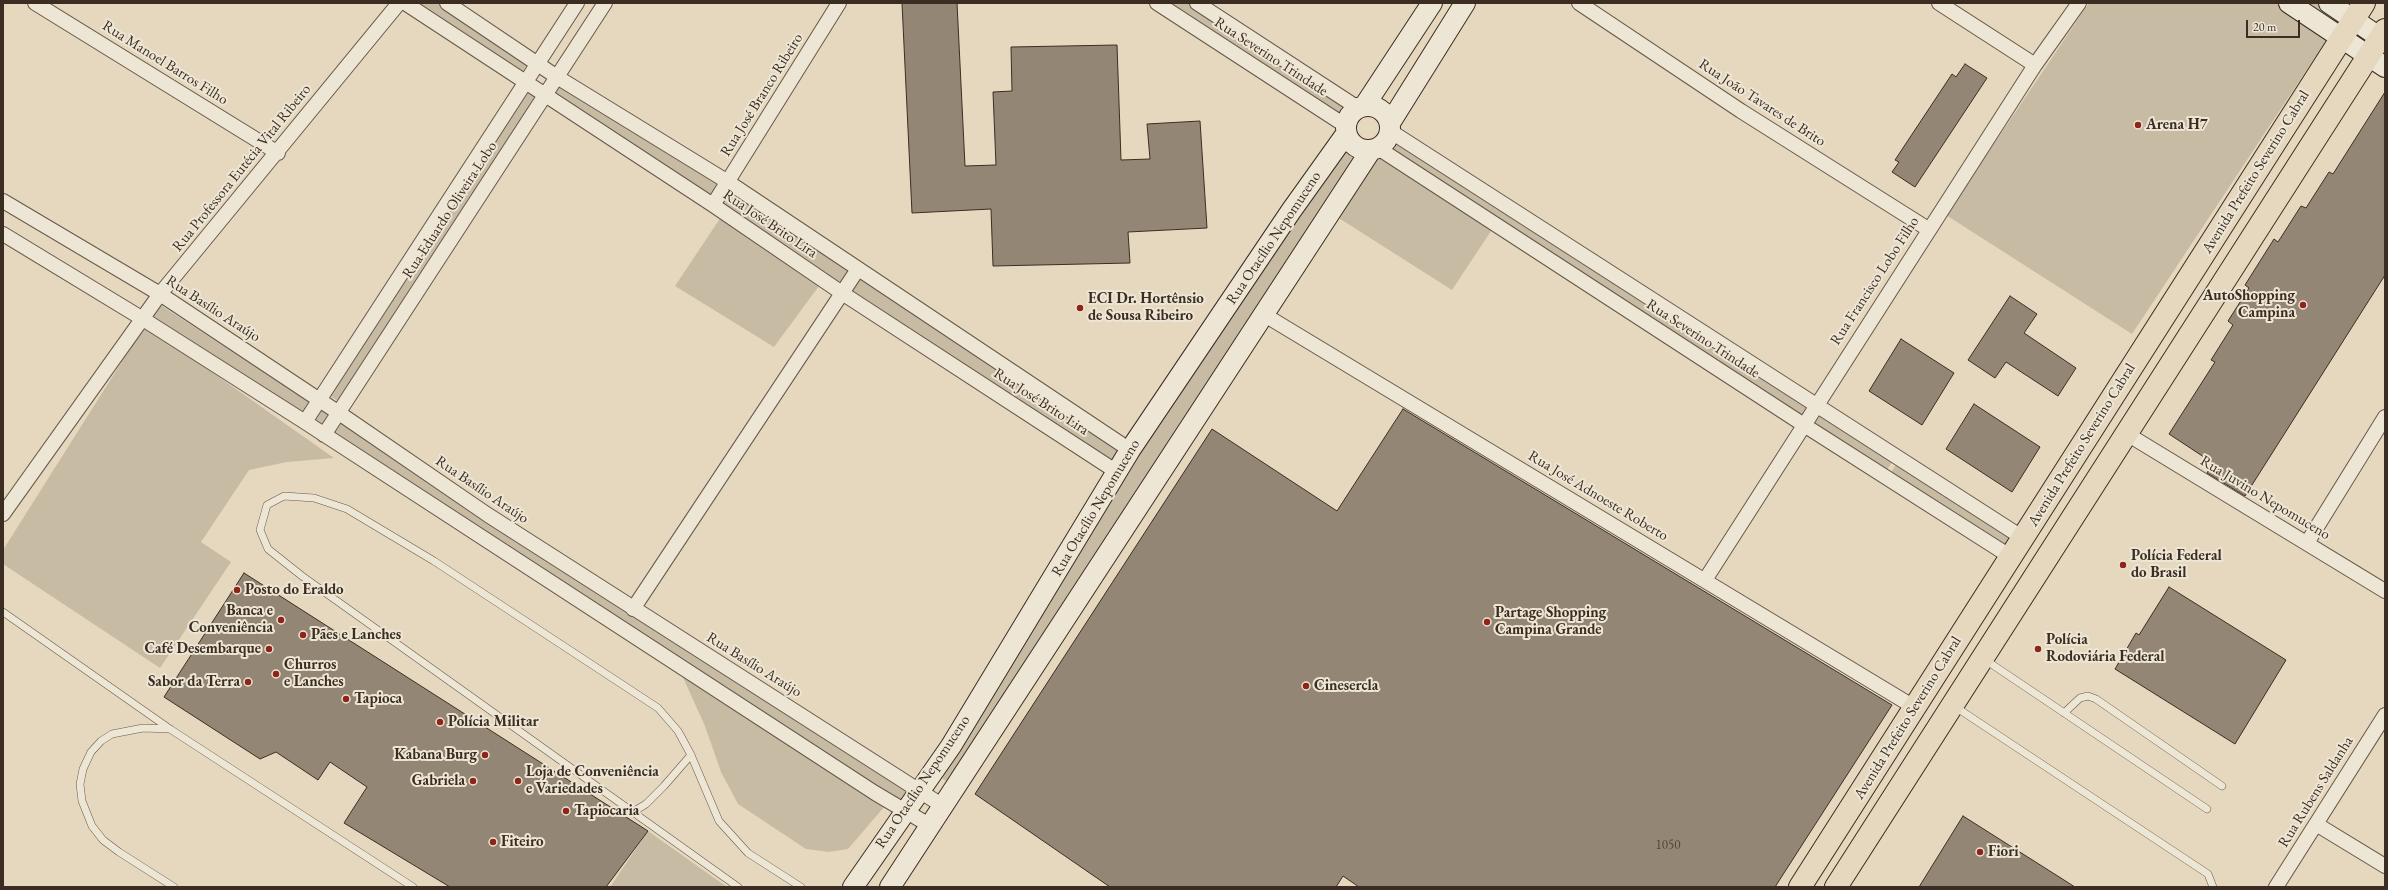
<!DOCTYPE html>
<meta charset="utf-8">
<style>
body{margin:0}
#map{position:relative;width:2388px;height:890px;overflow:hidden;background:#e5d8bf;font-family:"EB Garamond",serif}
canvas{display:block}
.frame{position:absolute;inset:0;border:4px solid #3c2d22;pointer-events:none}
.scale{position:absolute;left:2246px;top:20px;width:54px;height:18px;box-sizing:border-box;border:2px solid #3c2d22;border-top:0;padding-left:5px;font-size:12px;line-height:14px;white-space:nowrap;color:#3c2d22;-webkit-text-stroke:3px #eee6d5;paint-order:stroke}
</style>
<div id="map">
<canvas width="2388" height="890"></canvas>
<div class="frame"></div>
<div class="scale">20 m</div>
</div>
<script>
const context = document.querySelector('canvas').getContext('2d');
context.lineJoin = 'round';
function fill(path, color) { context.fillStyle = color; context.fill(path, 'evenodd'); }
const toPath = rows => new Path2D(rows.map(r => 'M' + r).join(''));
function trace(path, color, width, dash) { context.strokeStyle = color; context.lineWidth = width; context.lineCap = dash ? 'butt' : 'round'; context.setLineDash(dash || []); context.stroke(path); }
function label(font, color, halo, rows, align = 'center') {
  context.font = font + ' "EB Garamond",serif'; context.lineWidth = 4; context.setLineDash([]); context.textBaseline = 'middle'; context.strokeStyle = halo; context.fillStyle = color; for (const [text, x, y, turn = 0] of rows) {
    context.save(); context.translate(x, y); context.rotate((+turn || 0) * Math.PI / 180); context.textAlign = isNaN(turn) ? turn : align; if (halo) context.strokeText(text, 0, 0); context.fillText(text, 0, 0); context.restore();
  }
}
fill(toPath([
 [418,3,440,3,528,62,523,71],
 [1167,3,1189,3,1348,107,1342,117],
 [2089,3,2278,3,2329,36,2132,334,1946,215],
 [2295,3,2323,3,2347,18,2339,32],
 [560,83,721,183,711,199,552,97],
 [526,89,540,96,340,402,328,395],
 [1390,138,1812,406,1803,420,1381,148],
 [1345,140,1353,148,1366,153,950,784,937,774,1144,447],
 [1372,152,1493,228,1452,290,1334,215],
 [732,185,851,270,841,287,719,203],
 [721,217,819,286,774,347,675,286],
 [861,276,1127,453,1117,469,849,294],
 [159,304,313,404,305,415,153,316],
 [145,325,334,458,287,462,249,470,201,542,231,562,160,668,3,564,3,550],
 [319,405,335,416,325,431,309,419],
 [1817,408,1894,459,1885,473,1808,424],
 [339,418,911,791,903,806,329,433],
 [1898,461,2016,538,2008,553,1889,476],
 [681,673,885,806,848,849,829,852,806,849,738,804,721,772,705,726],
 [648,831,727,887,610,887]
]), '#c8bba4');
const building = toPath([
 [902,3,957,3,965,166,996,165,993,92,1012,91,1011,47,1117,45,1121,160,1150,159,1147,124,1200,121,1207,228,1128,232,1130,263,993,266,991,209,912,213,902,3],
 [1965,64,1987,78,1915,187,1892,172,1899,162,1895,160,1952,74,1956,77,1965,64],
 [2385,92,2385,275,2245,496,2207,473,2213,463,2169,434,2215,362,2211,360,2233,325,2228,321,2249,288,2245,285,2274,239,2278,242,2301,206,2306,208,2329,172,2333,174,2385,92],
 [2010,296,2037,314,2024,333,2076,368,2058,396,2006,362,1995,378,1968,360,2010,296],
 [1901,339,1954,373,1922,425,1869,391,1901,339],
 [1974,404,2040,447,2012,492,1946,449,1974,404],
 [1403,409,1892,705,1775,887,1359,887,1343,876,1336,887,1110,887,975,794,1212,429,1337,511,1403,409],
 [244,573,648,831,606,887,450,887,344,823,367,787,330,762,318,780,276,752,260,759,164,697,244,573],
 [2169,587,2286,660,2235,744,2115,669,2136,633,2139,635,2169,587],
 [1963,816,2075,887,1919,887,1963,816]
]);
fill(building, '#948674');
trace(building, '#3c2d22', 1);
const lane = toPath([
 [3,612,170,729,413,887],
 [1984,659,2207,809],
 [1954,706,2208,874,2213,887],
 [2064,713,2080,698,2088,696,2096,699,2222,786],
 [170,729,143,728,112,734,101,741,91,752,83,769,80,784,82,801,92,826,103,840,119,852,174,887],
 [633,812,646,804,664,786,691,755],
 [738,887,302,576,268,549,260,530,267,505,284,496,314,498,347,509,434,561,658,708,678,731,691,755,719,821,748,853,801,887]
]);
const street = toPath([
 [35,3,278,153],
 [405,3,713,205,842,293,1117,472],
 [447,3,557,77,728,182,1130,450],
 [1157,3,1346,126],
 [1197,3,1358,108],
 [1579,3,1741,111,1928,229],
 [1939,3,2035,65],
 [1390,131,2023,538],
 [1378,148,1804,425,2011,557],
 [3,201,160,294,339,413,488,515,943,806],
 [713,205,839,3],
 [3,234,143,319,305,422,875,793,929,825],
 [1263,314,1914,707],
 [305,422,577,3],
 [2127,434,2385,591],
 [324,435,605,3],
 [3,514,160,294,399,3],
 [2307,543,2385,417],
 [1705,580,2035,65,2079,3],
 [633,609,858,269],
 [2316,824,2385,866],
 [2276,887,2385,715]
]);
const secondary = toPath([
 [2289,3,2385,67],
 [2329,3,2385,41],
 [1365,105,1432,3],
 '1346 128a22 22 0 1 1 44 0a22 22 0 1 1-44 0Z',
 [1390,123,1465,3],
 [853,887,951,746,1130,450,1291,211,1346,134],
 [890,887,1371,150]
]);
const primary = toPath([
 [1800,887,2364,3],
 [1836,887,2385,30]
]);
trace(lane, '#665849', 8);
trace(street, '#665849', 16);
trace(secondary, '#3c2d22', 22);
trace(primary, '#3c2d22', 24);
trace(lane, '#eee6d5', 7);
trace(street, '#eee6d5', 14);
trace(secondary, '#eee6d5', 20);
trace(primary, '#e5d8bf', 22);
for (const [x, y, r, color] of [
 [2138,125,4,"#8f2418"],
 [2303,305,4,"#8f2418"],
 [1080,308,4,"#8f2418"],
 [2123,565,4,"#8f2418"],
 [237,590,4,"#8f2418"],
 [281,620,4,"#8f2418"],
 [1487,622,4,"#8f2418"],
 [303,635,4,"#8f2418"],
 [269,649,4,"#8f2418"],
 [2038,649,4,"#8f2418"],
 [276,674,4,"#8f2418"],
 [248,682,4,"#8f2418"],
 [1306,686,4,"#8f2418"],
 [346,699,4,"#8f2418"],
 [440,722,4,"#8f2418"],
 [485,755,4,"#8f2418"],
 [473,781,4,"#8f2418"],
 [518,781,4,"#8f2418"],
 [566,811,4,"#8f2418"],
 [493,842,4,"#8f2418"],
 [1980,852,4,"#8f2418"]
]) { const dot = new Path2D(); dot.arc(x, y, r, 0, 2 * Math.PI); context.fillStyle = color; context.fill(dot); trace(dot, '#eee6d5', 1.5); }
label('13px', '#524336', null, [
 ["1050",1668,845]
]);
label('15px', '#3c2d22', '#eee6d5', [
 ["Rua Severino Trindade",1271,57,33],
 ["Rua Manoel Barros Filho",165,63,32],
 ["Rua José Branco Ribeiro",762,95,-58],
 ["Rua João Tavares de Brito",1762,103,33],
 ["Rua Professora Eutécia Vital Ribeiro",242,168,-51],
 ["Avenida Prefeito Severino Cabral",2256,172,-58],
 ["Rua Eduardo Oliveira Lobo",450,210,-57],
 ["Rua José Brito Lira",770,224,34],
 ["Rua Otacílio Nepomuceno",1274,238,-56],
 ["Rua Francisco Lobo Filho",1875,281,-57],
 ["Rua Basílio Araújo",213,309,33],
 ["Rua Severino Trindade",1703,339,33],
 ["Rua José Brito Lira",1041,402,33],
 ["Avenida Prefeito Severino Cabral",2082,445,-58],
 ["Rua Basílio Araújo",482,490,34],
 ["Rua José Adnoeste Roberto",1598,496,31],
 ["Rua Juvino Nepomuceno",2265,498,31],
 ["Rua Otacílio Nepomuceno",1096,508,-59],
 ["Rua Basílio Araújo",754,665,32],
 ["Avenida Prefeito Severino Cabral",1908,718,-58],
 ["Rua Otacílio Nepomuceno",923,782,-56],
 ["Rua Rubens Saldanha",2316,792,-58]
]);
label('bold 15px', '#3c2d22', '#eee6d5', [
 ["Arena H7",2146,125],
 ["AutoShopping",2295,296,"right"],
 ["Campina",2295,313,"right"],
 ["ECI Dr. Hortênsio",1088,299],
 ["de Sousa Ribeiro",1088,316],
 ["Polícia Federal",2131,556],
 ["do Brasil",2131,573],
 ["Posto do Eraldo",245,590],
 ["Banca e",273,611,"right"],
 ["Conveniência",273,628,"right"],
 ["Partage Shopping",1495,613],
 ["Campina Grande",1495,630],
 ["Pães e Lanches",311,635],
 ["Polícia",2046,640],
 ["Rodoviária Federal",2046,657],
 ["Café Desembarque",261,649,"right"],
 ["Churros",284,665],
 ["e Lanches",284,682],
 ["Sabor da Terra",240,682,"right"],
 ["Cinesercla",1314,686],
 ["Tapioca",354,699],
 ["Polícia Militar",448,722],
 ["Kabana Burg",477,755,"right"],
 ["Loja de Conveniência",526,772],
 ["e Variedades",526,789],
 ["Gabriela",465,781,"right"],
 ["Tapiocaria",574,811],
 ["Fiteiro",501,842],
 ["Fiori",1988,852]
], 'left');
</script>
